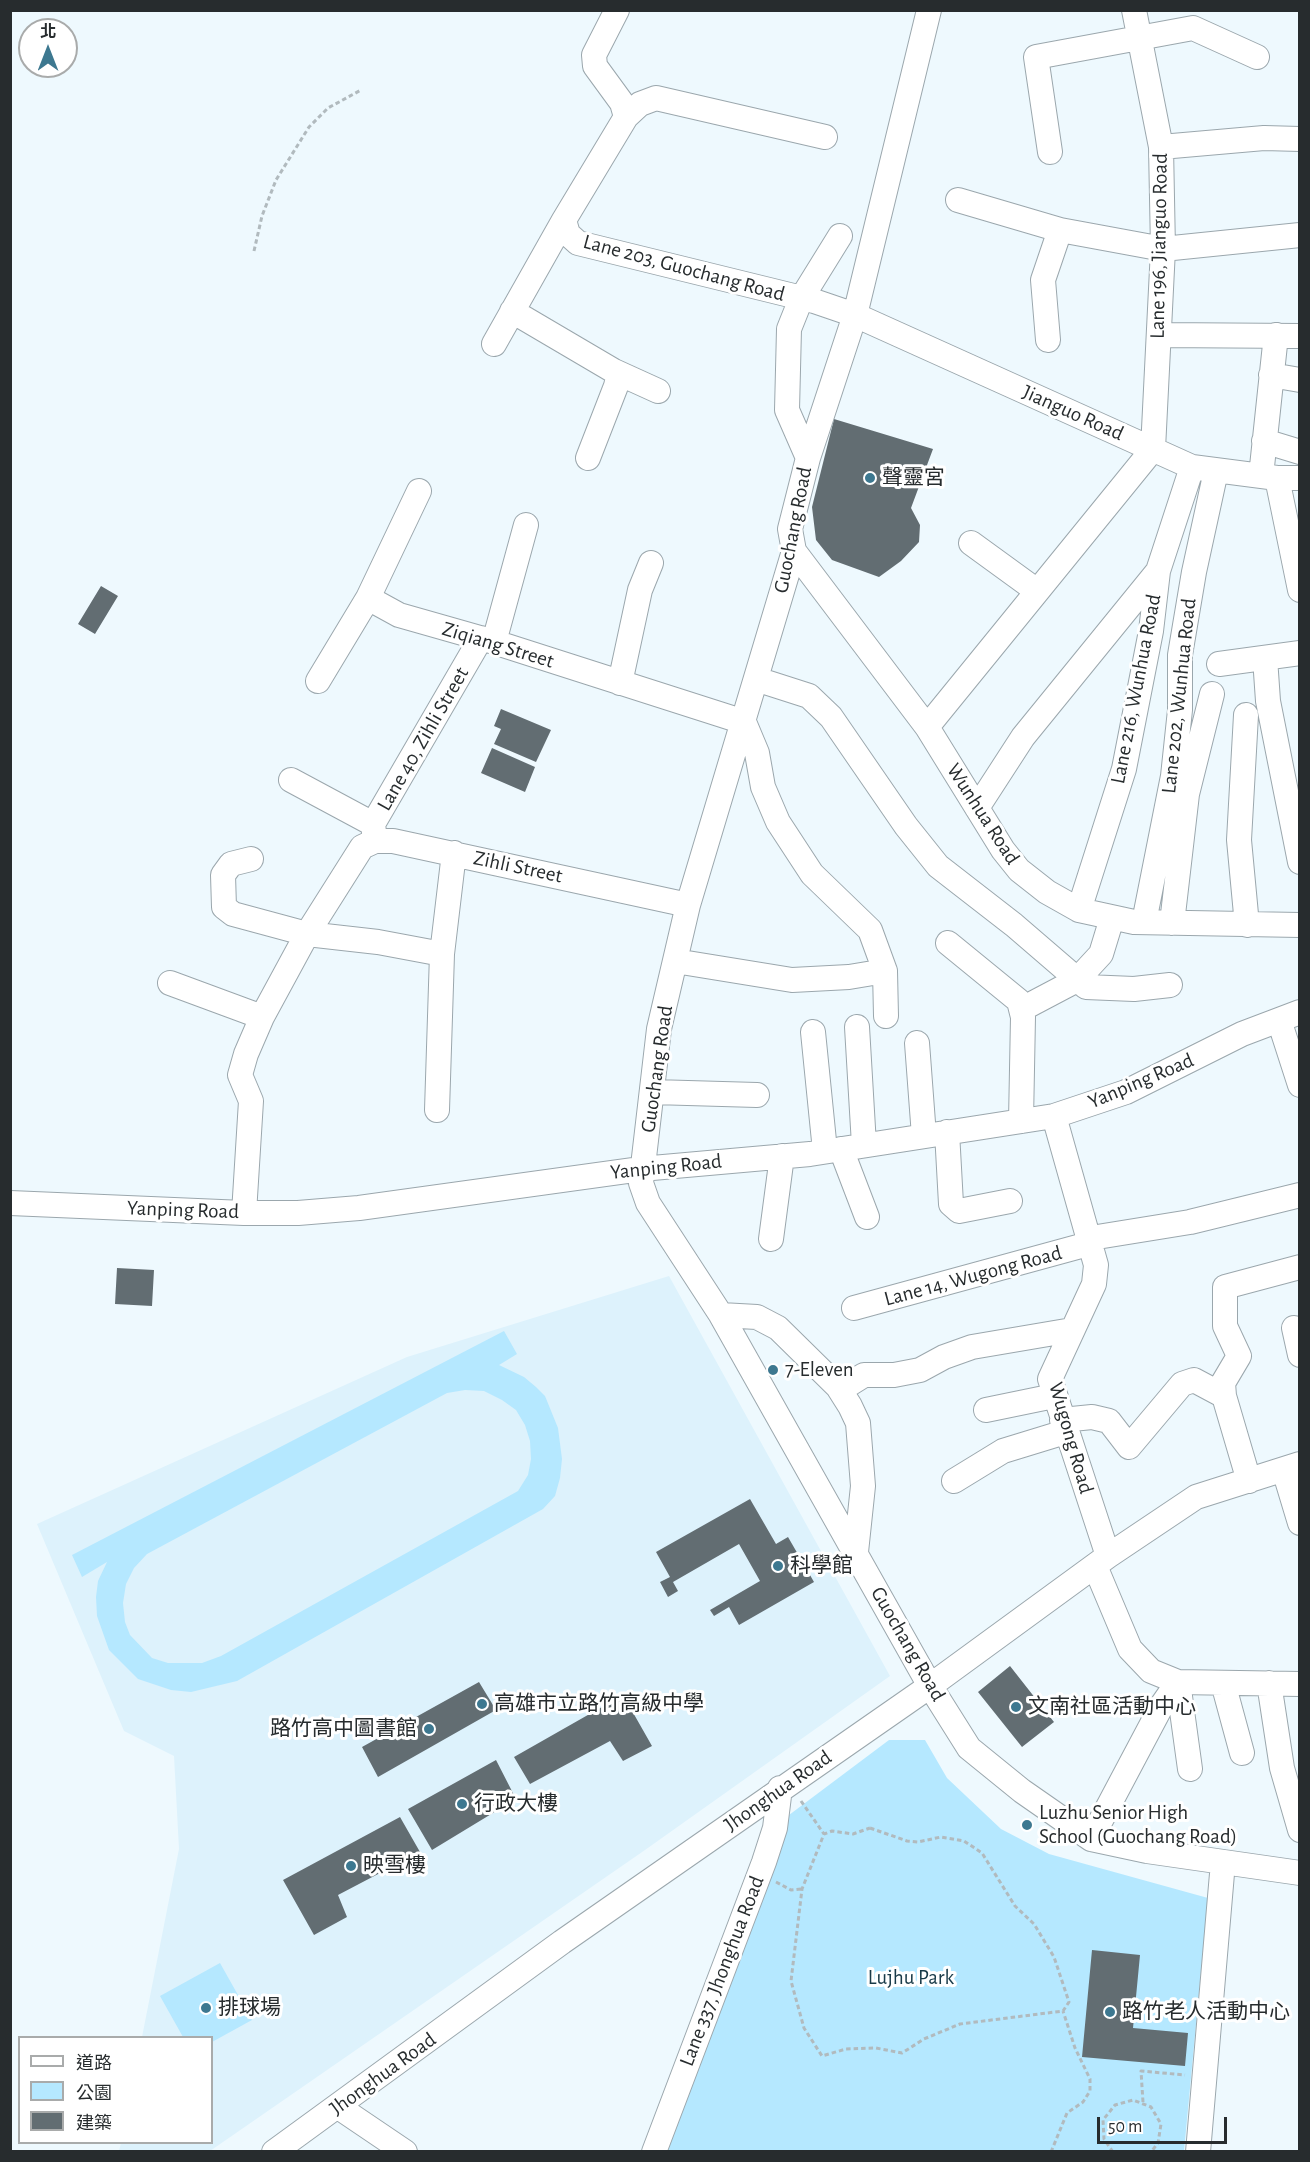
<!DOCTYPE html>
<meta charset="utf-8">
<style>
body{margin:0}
#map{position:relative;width:1310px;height:2162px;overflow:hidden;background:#eef9fe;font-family:"Alegreya Sans","Noto Sans TC",sans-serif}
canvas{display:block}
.frame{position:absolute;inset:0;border:12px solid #272c2e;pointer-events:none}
.legend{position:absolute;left:18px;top:2036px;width:195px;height:108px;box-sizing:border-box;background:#fff;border:2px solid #a9abab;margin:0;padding:8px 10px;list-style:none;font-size:18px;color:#272c2e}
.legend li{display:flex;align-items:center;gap:12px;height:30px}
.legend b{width:30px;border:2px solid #a9abab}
.north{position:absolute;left:18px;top:18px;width:60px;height:60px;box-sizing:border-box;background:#fff;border:2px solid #a9abab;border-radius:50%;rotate:0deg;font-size:16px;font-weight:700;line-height:24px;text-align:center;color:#272c2e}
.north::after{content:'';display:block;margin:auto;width:21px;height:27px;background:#3d7890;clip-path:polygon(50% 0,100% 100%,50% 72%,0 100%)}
.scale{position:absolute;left:1097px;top:2117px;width:130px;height:27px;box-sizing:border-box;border:3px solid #272c2e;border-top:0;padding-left:8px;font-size:18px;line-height:21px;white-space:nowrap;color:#272c2e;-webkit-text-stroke:4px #fff;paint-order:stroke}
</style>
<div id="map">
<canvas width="1310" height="2162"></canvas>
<div class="frame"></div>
<ul class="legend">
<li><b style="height:8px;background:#fff"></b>道路</li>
<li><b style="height:16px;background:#b5e8ff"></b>公園</li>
<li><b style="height:16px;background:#626d72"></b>建築</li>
</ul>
<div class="north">北</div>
<div class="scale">50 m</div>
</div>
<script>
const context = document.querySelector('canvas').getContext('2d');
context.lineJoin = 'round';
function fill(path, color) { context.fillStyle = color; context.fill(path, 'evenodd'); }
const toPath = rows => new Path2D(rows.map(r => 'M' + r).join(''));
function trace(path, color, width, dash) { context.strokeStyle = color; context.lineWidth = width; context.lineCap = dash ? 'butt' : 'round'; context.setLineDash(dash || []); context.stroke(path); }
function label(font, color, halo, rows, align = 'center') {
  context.font = font + ' "Alegreya Sans","Noto Sans TC",sans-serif'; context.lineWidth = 6; context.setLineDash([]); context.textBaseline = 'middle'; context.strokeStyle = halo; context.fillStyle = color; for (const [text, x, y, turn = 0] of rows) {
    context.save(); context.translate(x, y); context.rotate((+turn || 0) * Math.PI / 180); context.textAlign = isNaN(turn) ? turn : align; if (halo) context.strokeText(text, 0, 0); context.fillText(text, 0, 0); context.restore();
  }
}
fill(toPath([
 [669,1276,890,1676,645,1850,210,2151,119,2151,121,2143,212,2142,212,2038,142,2037,179,1849,174,1756,124,1731,37,1524,407,1357]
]), '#ddf2fc');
fill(toPath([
 [504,1331,517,1354,499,1365,524,1377,536,1387,545,1396,558,1428,562,1459,560,1478,555,1496,543,1509,237,1681,191,1692,171,1690,138,1679,109,1650,97,1616,96,1597,98,1581,107,1562,82,1577,72,1555],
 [465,1390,484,1391,502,1400,516,1410,525,1425,530,1441,531,1459,528,1475,518,1491,221,1656,202,1663,168,1663,152,1658,130,1635,125,1622,123,1603,126,1584,134,1568,147,1554,447,1393],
 [889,1740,925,1740,947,1778,1001,1829,1049,1854,1208,1898,1184,2151,660,2152,785,1818],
 [220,1963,252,2020,212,2042,212,2038,183,2037,160,1996]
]), '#b5e8ff');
fill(toPath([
 [834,419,933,449,911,508,920,525,919,542,901,561,879,577,832,560,816,540,812,507],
 [101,586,118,596,95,634,78,624],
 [501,709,551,730,536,762,494,744,501,729,494,726],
 [492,748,535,767,525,792,481,773],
 [117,1268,154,1270,152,1306,115,1304],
 [750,1499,776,1544,788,1537,814,1582,739,1625,729,1607,714,1616,710,1610,760,1581,739,1544,673,1582,678,1591,668,1597,660,1582,670,1577,656,1552],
 [1010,1666,1054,1722,1022,1747,978,1692],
 [479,1682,496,1710,378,1777,362,1747],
 [623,1695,652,1746,623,1761,610,1741,530,1784,514,1757],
 [496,1760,516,1799,432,1850,408,1809],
 [400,1817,420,1852,338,1895,347,1917,314,1935,283,1880],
 [1092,1950,1140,1955,1133,2028,1188,2033,1185,2066,1082,2057]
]), '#626d72');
const minor = toPath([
 [617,10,594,55,595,66,622,103,626,117],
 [929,10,855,315,808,458,790,529,794,551,688,905,659,1029,641,1183,648,1203,721,1315,930,1686,969,1748,1022,1791,1091,1839,1147,1851,1300,1873],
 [825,137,656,98,640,104,626,117,564,220,568,234,578,243,814,301,855,315,1192,467,1277,478,1300,478],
 [1161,147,1264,138,1300,139],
 [1050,152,1036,57,1193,28,1257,57],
 [958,200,1060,230,1163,249,1300,235],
 [512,311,614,371,658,391],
 [1159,335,1300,336],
 [1048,340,1043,280,1060,230],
 [494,344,564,220],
 [1271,375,1300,380],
 [1264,441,1300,452],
 [588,458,616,386,618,378,614,371],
 [808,458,787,410,789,329,801,299,840,236],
 [1261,476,1276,335],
 [1277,478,1300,590],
 [419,491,368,598,399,615,494,642,744,722,757,753,763,787,778,822,812,874,870,930,885,971,886,1016],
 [971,543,1037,591],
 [794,551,927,727,1003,850,1019,870,1047,892,1079,910,1134,922,1300,925],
 [494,642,526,525],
 [1265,658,1268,701,1300,862],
 [1219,664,1300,653],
 [756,679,809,696,831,717,906,826,938,866,1014,925,1086,987,1134,989,1170,985],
 [318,681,368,598],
 [620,683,640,590,651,563],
 [1246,715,1239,840,1247,925],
 [927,727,1153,449,1163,249,1161,147,1134,10],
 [291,780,373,824],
 [977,808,1023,737,1158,571],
 [375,841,373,824,481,638],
 [251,859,231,864,223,875,224,907,233,914,307,934,378,942,442,954],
 [1079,910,1124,769,1151,631,1158,571,1192,467],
 [1144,922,1173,776,1180,710,1180,655,1194,572,1216,471],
 [1172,923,1187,794,1212,694],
 [948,943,1019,1001,1023,1017,1021,1121],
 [675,961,792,980,849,977,885,971],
 [170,983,262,1017],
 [1022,1009,1077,980,1101,954,1112,918],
 [1279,1020,1300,1085],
 [857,1027,864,1145],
 [813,1032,825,1151],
 [917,1043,924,1136],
 [653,1092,757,1095],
 [437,1110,442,954,454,853],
 [1054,1116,1096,1265,1094,1284,1050,1379,1108,1556],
 [947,1132,951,1204,959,1211,1010,1201],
 [841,1149,867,1217],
 [10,1203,244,1213,298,1213,359,1208,641,1169,810,1154,1054,1116,1126,1092,1242,1034,1300,1012],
 [244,1213,251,1101,240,1075,246,1054,262,1017,307,934,362,847,375,841,393,841,688,905],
 [1091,1238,1190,1222,1300,1195],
 [771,1239,782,1156],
 [854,1308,1092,1243],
 [721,1315,757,1317,778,1328,838,1387,850,1406,858,1423,863,1486,856,1552],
 [1294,1328,1300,1355],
 [840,1390,864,1375,894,1375,920,1370,944,1357,972,1347,1072,1330],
 [986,1410,1054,1396],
 [1062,1420,1092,1417,1109,1421,1129,1447,1182,1384,1194,1380,1224,1396],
 [1284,1470,1300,1523],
 [954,1481,1003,1451,1065,1432],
 [1249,1481,1224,1396,1223,1383,1239,1356,1225,1326,1225,1287,1300,1267],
 [1095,1566,1130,1649,1151,1671,1178,1682,1300,1684],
 [1178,1682,1190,1769],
 [1223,1683,1242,1753],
 [1269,1683,1282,1768,1300,1830],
 [1091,1839,1162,1705,1178,1682],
 [337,2106,405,2152],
 [274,2152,562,1942,930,1686,1108,1556,1196,1497,1300,1464],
 [654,2152,764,1862,775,1828,780,1788],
 [1198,2152,1223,1862]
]);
trace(minor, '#9ba7ad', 26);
trace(toPath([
 [254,251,262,216,276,180,309,127,328,108,361,90],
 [801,1801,824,1834],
 [870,1828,907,1841,918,1842,941,1837,964,1841,982,1853,1015,1906,1034,1924,1054,1957,1069,2002,1063,2011,960,2024,924,2039,902,2053,876,2048,846,2049,822,2056,804,2028,791,1981,802,1889,824,1834,832,1831,853,1834,870,1828],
 [776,1882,791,1890,802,1889],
 [1143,2102,1141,2071,1185,2075],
 [1051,2152,1067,2113,1083,2102,1090,2091,1090,2079,1075,2048,1063,2011],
 [1113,2152,1104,2139,1103,2120,1115,2105,1133,2100,1151,2107,1161,2124,1158,2143,1151,2152]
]), '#b1babe', 3, [4.5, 3]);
trace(minor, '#fff', 24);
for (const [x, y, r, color] of [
 [870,478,6,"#3d7890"],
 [773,1370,6,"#3d7890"],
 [778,1566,6,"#3d7890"],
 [482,1704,6,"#3d7890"],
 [1016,1707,6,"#3d7890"],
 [429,1729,6,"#3d7890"],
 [462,1804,6,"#3d7890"],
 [1027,1825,6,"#3d7890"],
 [351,1866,6,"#3d7890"],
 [206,2008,6,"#3d7890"],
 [1110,2012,6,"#3d7890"]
]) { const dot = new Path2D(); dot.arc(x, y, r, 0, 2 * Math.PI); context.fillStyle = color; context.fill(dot); trace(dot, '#fff', 2); }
label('21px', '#272c2e', '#fff', [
 ["Lane 196, Jianguo Road",1159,246,-89],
 ["Lane 203, Guochang Road",684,268,15],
 ["Jianguo Road",1073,413,24],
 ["Guochang Road",793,530,-79],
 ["Ziqiang Street",498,645,17],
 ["Lane 216, Wunhua Road",1136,689,-79],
 ["Lane 202, Wunhua Road",1179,696,-84],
 ["Lane 40, Zihli Street",423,739,-60],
 ["Wunhua Road",983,814,57],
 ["Zihli Street",518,867,12],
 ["Guochang Road",657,1069,-82],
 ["Yanping Road",1141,1081,-23],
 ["Yanping Road",666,1167,-6],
 ["Yanping Road",183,1210,2],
 ["Lane 14, Wugong Road",973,1276,-15],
 ["Wugong Road",1071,1438,74],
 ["Guochang Road",908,1644,60],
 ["Jhonghua Road",778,1791,-35],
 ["Lane 337, Jhonghua Road",722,1971,-69],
 ["Jhonghua Road",383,2074,-36]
]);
label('21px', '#272c2e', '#fff', [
 ["聲靈宮",882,478],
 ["7-Eleven",785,1370],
 ["科學館",790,1566],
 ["高雄市立路竹高級中學",494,1704],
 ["文南社區活動中心",1028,1707],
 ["路竹高中圖書館",417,1729,"right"],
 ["行政大樓",474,1804],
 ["Luzhu Senior High",1039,1813],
 ["School (Guochang Road)",1039,1837],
 ["映雪樓",363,1866],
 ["排球場",218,2008],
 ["路竹老人活動中心",1122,2012]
], 'left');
label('21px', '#183a48', '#fff', [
 ["Lujhu Park",911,1978]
]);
</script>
